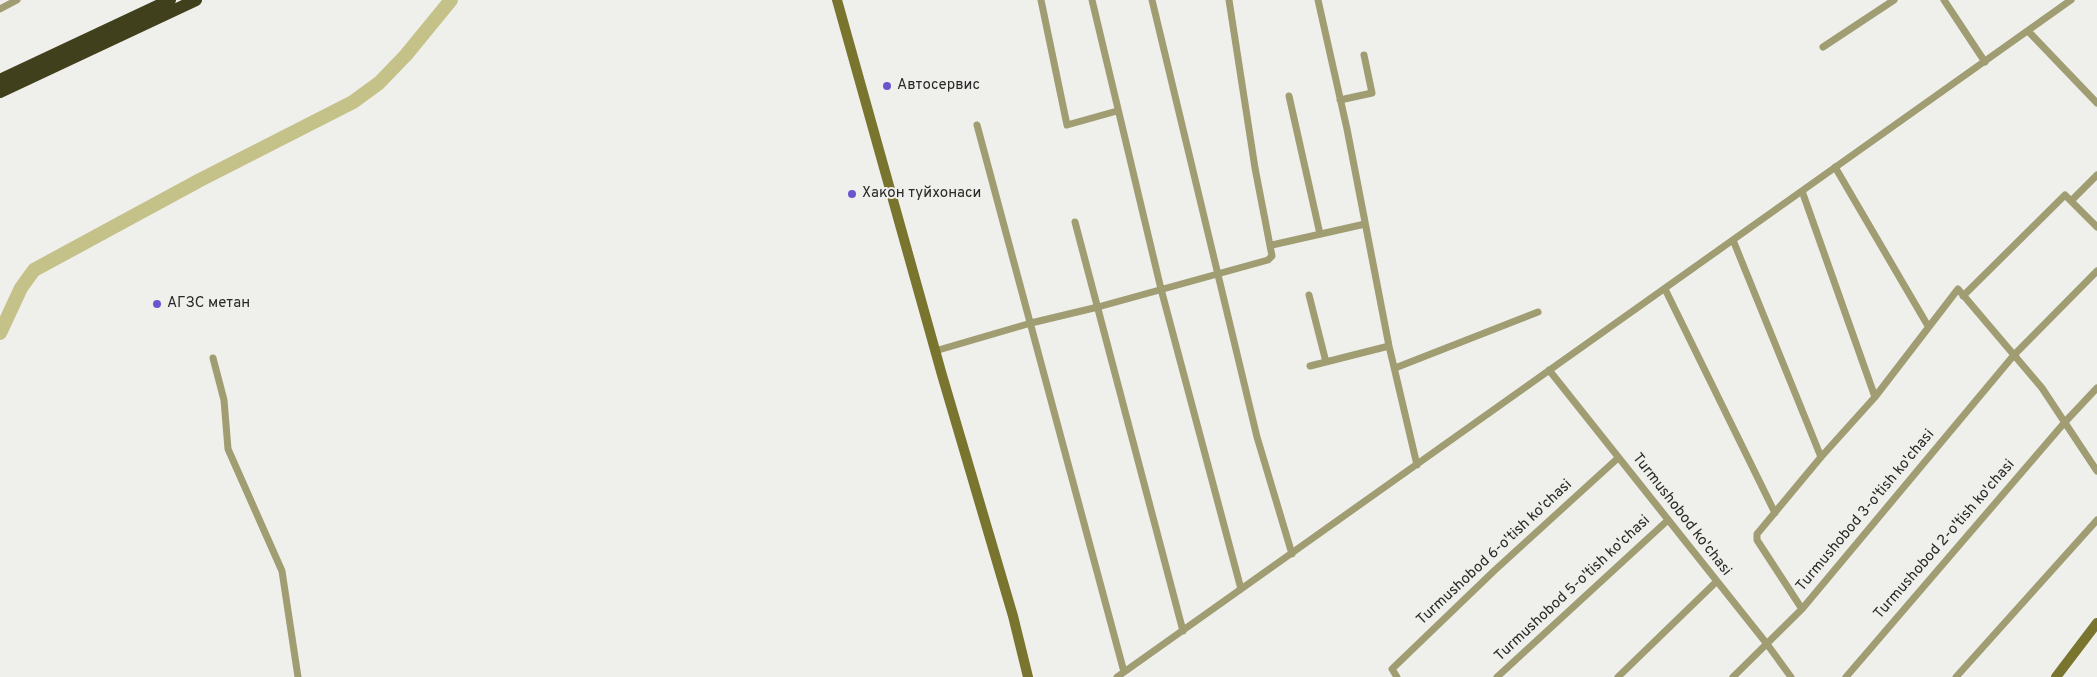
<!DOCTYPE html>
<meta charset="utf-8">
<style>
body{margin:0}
canvas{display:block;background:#efefec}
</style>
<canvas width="2097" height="677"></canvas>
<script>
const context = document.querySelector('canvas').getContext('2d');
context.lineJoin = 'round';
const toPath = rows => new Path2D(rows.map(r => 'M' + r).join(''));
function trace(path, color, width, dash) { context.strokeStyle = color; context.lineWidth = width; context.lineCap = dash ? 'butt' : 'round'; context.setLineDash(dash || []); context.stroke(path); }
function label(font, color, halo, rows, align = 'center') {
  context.font = font + ' Overpass,sans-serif'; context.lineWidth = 4; context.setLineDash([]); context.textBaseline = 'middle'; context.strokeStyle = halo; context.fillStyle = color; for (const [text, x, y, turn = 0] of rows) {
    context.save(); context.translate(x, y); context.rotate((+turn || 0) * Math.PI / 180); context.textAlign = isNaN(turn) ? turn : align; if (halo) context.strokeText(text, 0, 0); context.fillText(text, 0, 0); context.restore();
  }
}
trace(toPath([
 [0,333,21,288,34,270,200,180,353,102,379,83,406,55,451,0]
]), '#c4c189', 14);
trace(toPath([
 [1041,0,1067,125,1117,111],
 [1092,0,1161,289,1241,589],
 [1152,0,1257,437,1292,554],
 [1318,0,1347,129,1389,346,1417,465],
 [1944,0,1985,62],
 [0,9,17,0],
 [2028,31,2097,103],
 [1823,47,1894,0],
 [1289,96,1320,234],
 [1340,100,1372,93,1364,55],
 [977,125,1124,672],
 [1835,167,1928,326],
 [1802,191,1875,397],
 [2071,201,2097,175],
 [1075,222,1183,631],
 [1733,240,1821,457],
 [1272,245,1365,224],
 [1665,289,1775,513],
 [1309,295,1326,362],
 [1963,296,2065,195,2097,227],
 [935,351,1031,323,1098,307,1268,260,1272,256,1255,168,1229,0],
 [213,358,224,400,228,449,282,571,298,677],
 [1310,366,1389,346],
 [1395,368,1538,312],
 [1549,370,1767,644,1791,677],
 [1802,609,1757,540,1757,534,1821,457,1875,397,1958,289,2042,388,2097,471],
 [1117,677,2071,0],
 [1397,677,1392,669,1495,570,1618,458],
 [1497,677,1668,520],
 [1618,677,1716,582],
 [1733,677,1802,609,2014,355,2097,271],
 [1846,677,2065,422,2097,388],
 [1956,677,2097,520]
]), '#9f9d71', 7);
trace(toPath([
 [837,0,942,375,1013,616,1028,677],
 [2056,677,2097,623]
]), '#79752f', 10);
trace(toPath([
 [0,80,170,0],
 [0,92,196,0]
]), '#41401c', 12);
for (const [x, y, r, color] of [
 [887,86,5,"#6956cf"],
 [852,194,5,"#6956cf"],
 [157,304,5,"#6956cf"]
]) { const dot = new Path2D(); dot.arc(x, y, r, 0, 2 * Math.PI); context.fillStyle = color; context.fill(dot); trace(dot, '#efefec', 2); }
label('15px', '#292928', '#efefec', [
 ["Автосервис",897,86],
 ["Хакон туйхонаси",862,194],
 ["АГЗС метан",167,304]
], 'left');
label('15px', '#292928', '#efefec', [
 ["Turmushobod 3-o'tish ko'chasi",1866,511,-50],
 ["Turmushobod ko'chasi",1681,515,52],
 ["Turmushobod 2-o'tish ko'chasi",1945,540,-49],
 ["Turmushobod 6-o'tish ko'chasi",1495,553,-43],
 ["Turmushobod 5-o'tish ko'chasi",1573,589,-43]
]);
</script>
